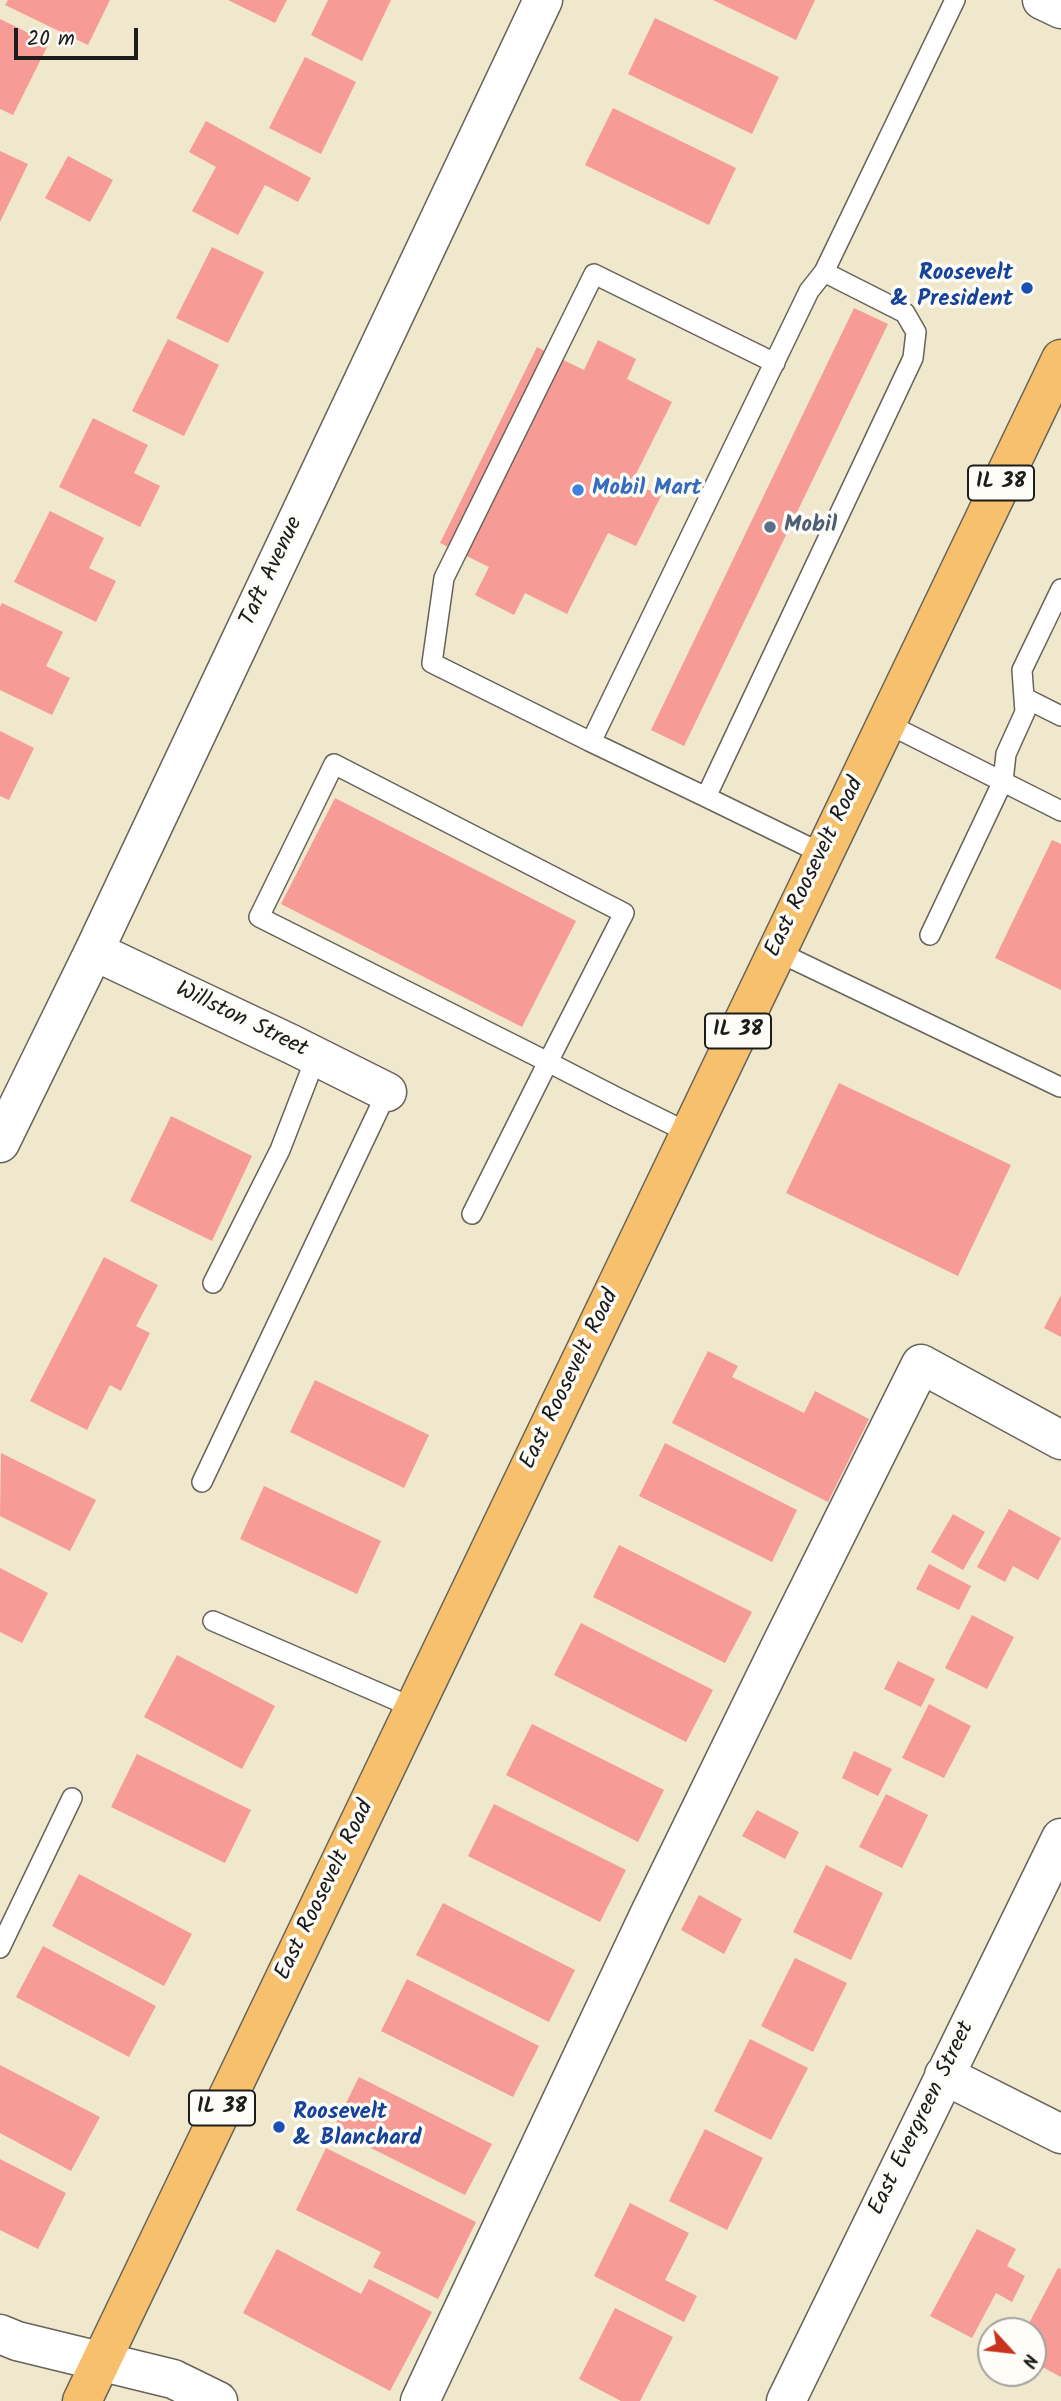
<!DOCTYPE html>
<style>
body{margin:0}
#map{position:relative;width:1061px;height:2401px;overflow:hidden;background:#f0e8cd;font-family:Kalam,sans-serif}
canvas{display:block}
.north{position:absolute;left:977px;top:2317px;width:70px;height:70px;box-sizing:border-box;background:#fdfcf7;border:2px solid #a3a29f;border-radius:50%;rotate:117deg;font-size:19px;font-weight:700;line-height:28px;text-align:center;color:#1c1c1c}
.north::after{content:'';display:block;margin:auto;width:24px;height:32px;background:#c8321e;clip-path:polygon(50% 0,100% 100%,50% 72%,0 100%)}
.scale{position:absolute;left:14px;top:28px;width:124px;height:32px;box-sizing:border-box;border:4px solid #1c1c1c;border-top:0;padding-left:9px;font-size:21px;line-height:24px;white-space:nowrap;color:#1c1c1c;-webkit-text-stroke:5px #fdfcf7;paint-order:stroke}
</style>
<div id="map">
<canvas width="1061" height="2401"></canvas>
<div class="north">N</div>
<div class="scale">20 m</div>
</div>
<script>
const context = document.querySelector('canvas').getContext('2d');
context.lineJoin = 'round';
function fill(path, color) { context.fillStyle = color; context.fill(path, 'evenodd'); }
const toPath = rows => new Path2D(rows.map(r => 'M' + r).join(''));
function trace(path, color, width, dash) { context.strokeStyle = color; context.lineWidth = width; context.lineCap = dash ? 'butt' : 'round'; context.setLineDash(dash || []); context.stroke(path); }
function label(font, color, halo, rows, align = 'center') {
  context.font = font + ' Kalam,sans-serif'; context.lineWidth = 7; context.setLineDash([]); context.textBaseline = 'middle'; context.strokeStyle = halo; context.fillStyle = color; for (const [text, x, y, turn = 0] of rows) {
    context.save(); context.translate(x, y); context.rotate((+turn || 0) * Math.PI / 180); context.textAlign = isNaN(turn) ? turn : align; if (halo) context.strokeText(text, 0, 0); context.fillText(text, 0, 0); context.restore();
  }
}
fill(toPath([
 [8,0,110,0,88,45,5,5],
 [228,0,287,0,275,23],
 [328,0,391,0,362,61,311,35],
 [713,0,815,0,796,40],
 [655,18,779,77,752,134,628,74],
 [0,19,49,43,13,115,0,109],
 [305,57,356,82,321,154,269,128],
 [613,108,736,168,709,225,585,165],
 [206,121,311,178,298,202,265,185,238,235,192,211,216,167,189,152],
 [0,151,28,164,0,222],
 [68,156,113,180,90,222,45,198],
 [212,247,264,272,228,343,176,318],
 [854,308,888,324,684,746,651,730],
 [168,339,219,365,184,436,132,411],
 [598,340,636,359,627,379,672,402,632,482,661,496,636,546,608,533,567,614,525,593,514,615,475,595,489,567,440,543,537,347,584,370],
 [93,418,148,445,134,473,160,486,140,527,59,487],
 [50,511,104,538,89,568,116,581,96,622,14,582],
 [2,603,63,632,46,666,70,678,52,715,0,690,0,607],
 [0,731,34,748,9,800,0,796],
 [335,798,576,921,522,1027,281,904],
 [1052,840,1061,844,1061,990,995,958],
 [839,1083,1011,1165,958,1276,786,1193],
 [171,1116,252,1156,212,1241,130,1201],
 [104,1257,158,1285,136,1326,150,1333,121,1391,110,1385,87,1430,30,1401],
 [1061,1295,1061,1337,1044,1328],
 [708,1351,738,1366,732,1377,804,1413,815,1391,869,1419,828,1502,672,1423],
 [315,1380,429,1435,404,1488,290,1432],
 [665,1443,797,1510,772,1562,639,1496],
 [1,1453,96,1500,70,1551,0,1516],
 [264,1486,381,1541,357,1594,240,1539],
 [1009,1509,1061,1538,1038,1580,1013,1566,1005,1582,977,1567],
 [953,1514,985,1532,963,1570,931,1552],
 [619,1545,752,1612,725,1663,593,1597],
 [929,1564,971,1586,959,1610,916,1589],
 [0,1568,48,1593,22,1643,0,1632],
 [972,1615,1014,1637,987,1689,945,1668],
 [581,1623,713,1690,686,1742,554,1675],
 [177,1655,275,1706,242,1769,144,1717],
 [898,1661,935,1679,921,1707,884,1689],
 [929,1704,971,1726,944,1778,902,1758],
 [532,1724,664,1790,638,1842,506,1775],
 [854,1751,892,1769,878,1796,842,1778],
 [137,1754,251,1810,225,1863,111,1807],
 [886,1794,928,1815,902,1868,859,1847],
 [494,1804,626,1870,600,1922,468,1856],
 [757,1810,799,1832,785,1859,742,1836],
 [826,1865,883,1893,851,1960,793,1932],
 [79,1874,192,1934,164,1986,52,1926],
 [699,1895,742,1919,724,1954,681,1930],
 [443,1903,575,1970,549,2022,416,1955],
 [43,1946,156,2006,129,2057,16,1997],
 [795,1958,847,1983,813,2052,761,2026],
 [407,1979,539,2046,513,2097,381,2031],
 [750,2039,808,2068,771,2140,714,2111],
 [0,2065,100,2117,71,2171,0,2133],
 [359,2077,492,2144,465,2195,333,2129],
 [705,2129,763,2158,727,2230,669,2201],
 [326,2148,476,2222,438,2299,373,2267,381,2252,296,2210],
 [0,2159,66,2193,38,2249,0,2230],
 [630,2203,689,2233,665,2280,697,2296,684,2322,594,2276],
 [977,2229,1016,2249,1007,2266,1025,2276,1012,2302,996,2293,972,2338,930,2316],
 [277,2249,361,2294,369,2279,432,2312,390,2391,243,2313],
 [1058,2268,1061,2269,1061,2377,1033,2362,1033,2331,1025,2331],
 [615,2308,673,2337,640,2401,621,2401,579,2379]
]), '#f69b95');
const service = toPath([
 [1025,698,1061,716],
 [886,723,1061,811],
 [591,742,432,663,444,578,594,274,775,363],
 [706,797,591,742,809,291,824,272],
 [823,854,706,797,913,358,916,332,905,313,824,272,955,0],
 [930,935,1003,781,1006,754,1025,712,1022,670,1061,589],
 [776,951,1060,1087],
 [472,1214,548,1062,624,913,334,764,259,917,548,1062,616,1097,689,1133],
 [213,1283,280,1150,316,1057],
 [202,1482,387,1092],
 [213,1621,414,1708],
 [0,1948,72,1798]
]);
const minor = toPath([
 [1042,0,1061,9],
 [94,951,291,1044,387,1092],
 [0,1143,94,951,543,0],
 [944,2075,1061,2134],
 [0,2334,17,2341,173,2379,218,2401],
 [420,2401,649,1915,780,1647,921,1364,1061,1440],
 [786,2401,1061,1838]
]);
const primary = toPath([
 [82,2401,1061,359]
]);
trace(service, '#66635a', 22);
trace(minor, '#66635a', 41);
trace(primary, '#66635a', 41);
trace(service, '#fff', 19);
trace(minor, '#fff', 38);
trace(primary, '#f7c06c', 38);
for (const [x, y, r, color] of [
 [1027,288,7,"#1a4fb4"],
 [578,490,7,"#3f7fe0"],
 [770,527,7,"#5c6f8a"],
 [279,2127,7,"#1a4fb4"]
]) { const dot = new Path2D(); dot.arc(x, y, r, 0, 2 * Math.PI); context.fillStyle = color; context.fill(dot); trace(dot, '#fdfcf7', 2.5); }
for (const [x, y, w] of [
 [1001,483,66],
 [738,1031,66],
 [222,2108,66]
]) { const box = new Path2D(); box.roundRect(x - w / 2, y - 17.5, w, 35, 5); context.fillStyle = '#fdfcf7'; context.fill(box); trace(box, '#1c1c1c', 2); }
label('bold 21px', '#1c1c1c', null, [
 ["IL 38",1001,483],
 ["IL 38",738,1031],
 ["IL 38",222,2108]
]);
label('bold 23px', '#164399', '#fdfcf7', [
 ["Roosevelt",1013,275],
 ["& President",1013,301],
 ["Roosevelt",293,2114,"left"],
 ["& Blanchard",293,2140,"left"]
], 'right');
label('bold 23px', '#366cbe', '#fdfcf7', [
 ["Mobil Mart",592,490]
], 'left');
label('bold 23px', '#4e5e75', '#fdfcf7', [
 ["Mobil",784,527]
], 'left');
label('23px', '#1c1c1c', '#fdfcf7', [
 ["Taft Avenue",273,572,-65],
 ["East Roosevelt Road",816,868,-64],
 ["Willston Street",241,1021,26],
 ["East Roosevelt Road",571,1380,-64],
 ["East Roosevelt Road",326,1891,-64],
 ["East Evergreen Street",923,2119,-64]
]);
</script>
